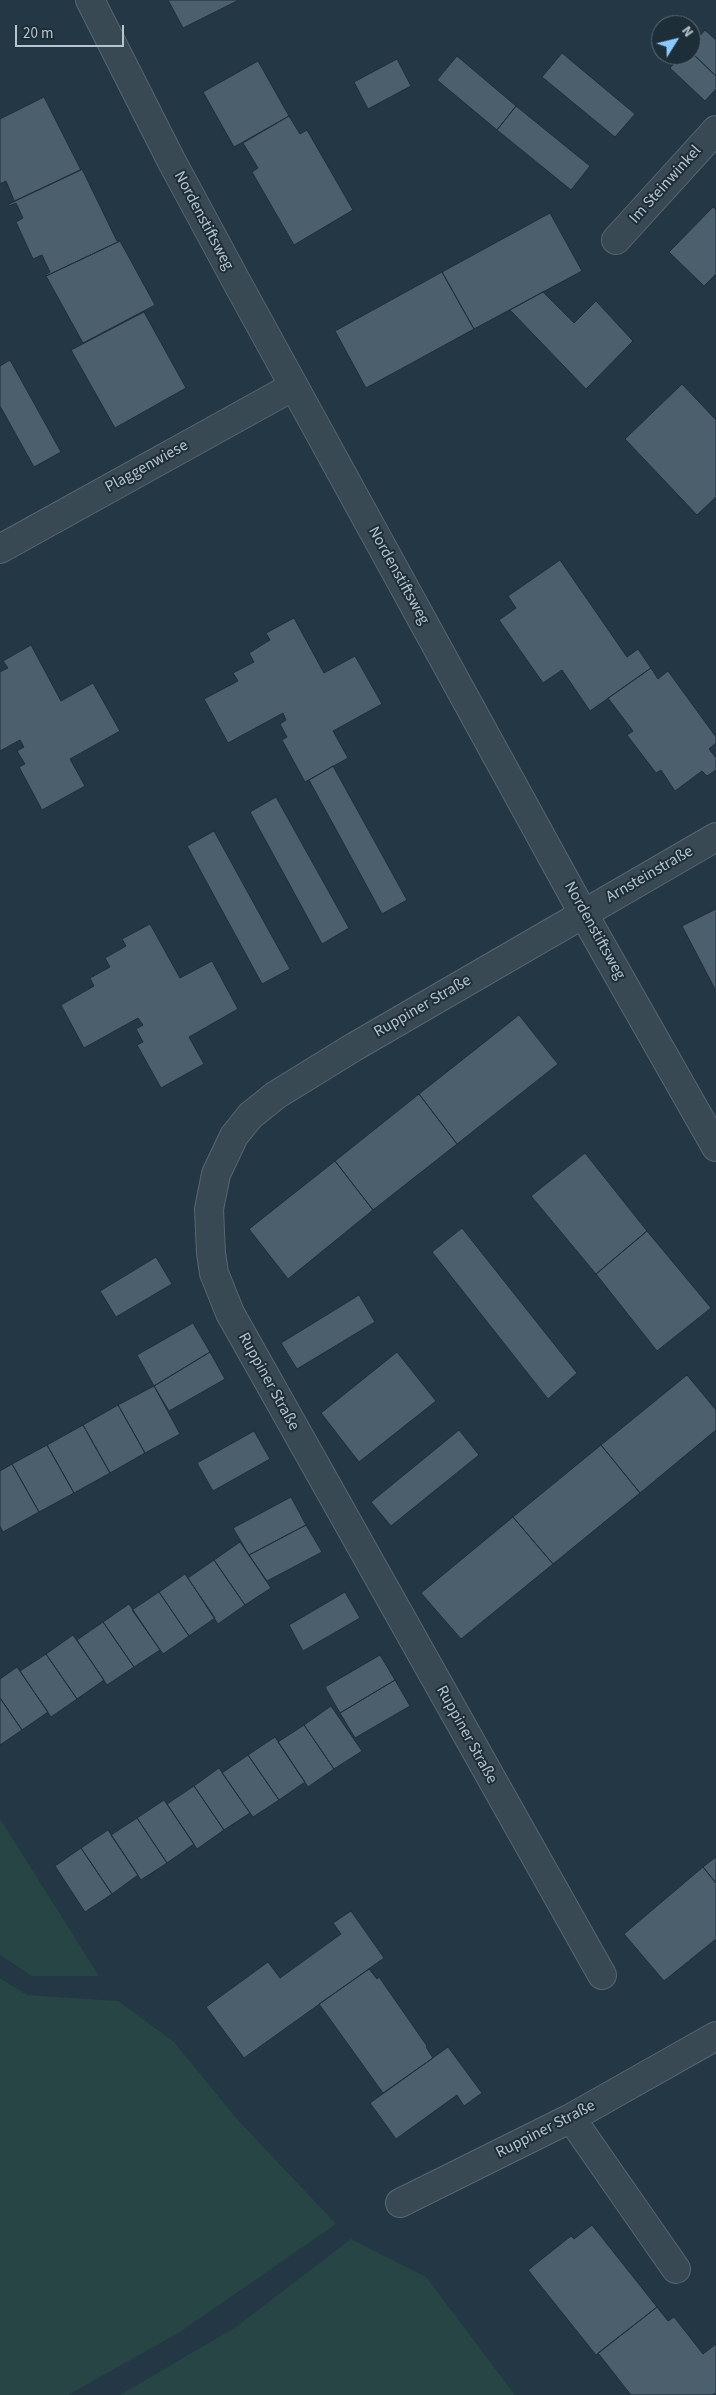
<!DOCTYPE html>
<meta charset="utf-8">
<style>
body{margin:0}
#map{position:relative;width:716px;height:2395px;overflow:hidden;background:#243744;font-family:"Source Sans 3",sans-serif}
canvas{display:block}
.north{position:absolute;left:651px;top:15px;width:50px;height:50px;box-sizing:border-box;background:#1e2e39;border:1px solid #5b6a74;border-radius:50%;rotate:54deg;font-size:14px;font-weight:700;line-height:20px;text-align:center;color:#b7c3cd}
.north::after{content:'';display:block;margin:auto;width:18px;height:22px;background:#8acaff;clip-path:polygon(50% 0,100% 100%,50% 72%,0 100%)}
.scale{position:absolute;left:15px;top:25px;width:109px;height:22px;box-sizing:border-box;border:2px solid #b7c3cd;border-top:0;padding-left:6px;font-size:15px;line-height:18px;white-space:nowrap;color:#b7c3cd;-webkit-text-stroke:4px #1e2e39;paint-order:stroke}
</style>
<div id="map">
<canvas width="716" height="2395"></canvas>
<div class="north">N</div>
<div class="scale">20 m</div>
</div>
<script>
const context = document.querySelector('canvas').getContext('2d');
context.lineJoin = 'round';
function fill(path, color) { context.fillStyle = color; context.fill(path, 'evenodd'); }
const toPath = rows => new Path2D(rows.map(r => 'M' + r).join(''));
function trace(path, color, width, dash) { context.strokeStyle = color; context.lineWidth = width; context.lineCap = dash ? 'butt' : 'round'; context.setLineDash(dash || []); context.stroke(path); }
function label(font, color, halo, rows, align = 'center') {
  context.font = font + ' "Source Sans 3",sans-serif'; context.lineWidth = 4; context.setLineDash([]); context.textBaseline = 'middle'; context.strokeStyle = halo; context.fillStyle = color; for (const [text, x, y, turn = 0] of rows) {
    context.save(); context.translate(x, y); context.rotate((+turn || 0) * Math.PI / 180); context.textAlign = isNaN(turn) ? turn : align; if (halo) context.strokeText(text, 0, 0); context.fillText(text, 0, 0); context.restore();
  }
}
fill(toPath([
 [0,1819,99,1976,32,1976,0,1955],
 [0,1978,27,1995,118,2001,174,2042,236,2118,336,2224,180,2332,68,2395,0,2395],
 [351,2239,426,2277,515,2395,120,2395,236,2327]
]), '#274544');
const building = toPath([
 [168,0,239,0,183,28,168,0],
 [705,30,716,40,716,76,691,52,691,46,705,30],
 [691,52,716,76,716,89,705,101,670,68,682,55,691,55,691,52],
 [562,53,635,114,615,137,542,77,562,53],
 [457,56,516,106,497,130,437,80,457,56],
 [397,59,411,86,368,109,354,82,397,59],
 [258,61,289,116,234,147,203,92,258,61],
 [44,97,81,170,9,204,14,200,6,181,0,184,0,119,44,97],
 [516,106,590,166,571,190,497,130,516,106],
 [289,116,300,134,307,130,353,210,294,245,252,172,258,168,243,143,289,116],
 [82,169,117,241,120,241,46,276,45,275,50,272,42,255,33,259,16,222,23,218,16,203,9,206,8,204,82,169],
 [713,207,716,210,716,274,704,286,669,252,713,207],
 [550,213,582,271,474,329,442,272,550,213],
 [120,241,155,305,83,343,46,276,120,241],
 [442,272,474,329,366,388,335,331,442,272],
 [543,292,574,323,596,301,633,341,586,389,510,310,543,292],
 [144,312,186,388,115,428,71,350,144,312],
 [10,360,61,452,34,467,0,406,0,366,10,360],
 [682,384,716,420,716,497,697,515,625,439,682,384],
 [560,560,627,657,638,649,651,668,590,711,562,670,543,683,499,620,516,608,508,596,560,560],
 [294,618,324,673,355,656,382,704,333,731,348,758,305,782,282,740,287,737,280,724,286,720,283,713,228,743,204,699,238,681,233,673,254,662,249,653,270,640,266,633,294,618],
 [31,645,61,701,93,683,120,731,70,759,85,786,42,810,19,767,25,764,17,751,24,747,20,740,0,751,0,672,8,668,3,661,31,645],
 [651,668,658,679,668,671,716,737,716,743,709,749,716,758,716,770,707,776,702,771,675,791,661,770,656,773,627,735,633,731,608,698,651,668],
 [333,766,407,900,382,914,309,780,333,766],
 [276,797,349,928,322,944,250,812,276,797],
 [214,831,290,969,262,984,187,846,214,831],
 [716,909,716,991,682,926,716,909],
 [150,924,180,978,212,961,238,1009,189,1037,204,1064,161,1088,137,1045,143,1042,136,1029,143,1025,138,1018,84,1048,61,1005,94,986,90,978,110,967,105,958,126,946,122,939,150,924],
 [519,1015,558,1064,457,1144,419,1094,519,1015],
 [419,1094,457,1144,373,1210,335,1161,419,1094],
 [585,1153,647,1231,596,1274,531,1196,585,1153],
 [335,1161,373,1210,288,1279,249,1229,335,1161],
 [462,1228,577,1373,548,1399,432,1252,462,1228],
 [647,1231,711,1308,657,1351,596,1274,647,1231],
 [156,1257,172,1284,116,1317,100,1291,156,1257],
 [359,1295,375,1322,297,1369,281,1343,359,1295],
 [193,1323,210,1352,154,1386,137,1355,193,1323],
 [210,1352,225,1379,169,1411,154,1386,210,1352],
 [397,1352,436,1401,359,1462,321,1413,397,1352],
 [687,1375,716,1410,716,1430,640,1493,601,1445,687,1375],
 [154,1386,180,1434,145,1453,118,1405,154,1386],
 [118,1405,145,1453,110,1473,83,1425,118,1405],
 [83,1425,110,1473,74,1493,47,1445,83,1425],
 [459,1430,479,1455,391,1526,371,1502,459,1430],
 [254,1431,270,1459,213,1491,197,1463,254,1431],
 [47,1445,74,1493,39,1512,12,1464,47,1445],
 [601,1445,640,1493,553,1564,513,1517,601,1445],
 [12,1464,39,1512,3,1532,0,1526,0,1471,12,1464],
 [291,1497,306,1525,249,1555,233,1528,291,1497],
 [513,1517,553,1564,461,1639,421,1593,513,1517],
 [306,1525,322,1552,267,1581,249,1555,306,1525],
 [240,1542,271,1588,245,1605,214,1560,240,1542],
 [214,1560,245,1605,218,1624,188,1578,214,1560],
 [185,1574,215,1618,189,1636,159,1592,185,1574],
 [159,1592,189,1636,163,1654,132,1610,159,1592],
 [345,1592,360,1618,303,1651,289,1625,345,1592],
 [129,1604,160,1650,134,1667,103,1622,129,1604],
 [103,1622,134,1667,107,1685,77,1640,103,1622],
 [73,1635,104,1680,77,1699,46,1654,73,1635],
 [46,1654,77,1699,51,1717,20,1671,46,1654],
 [380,1655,395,1680,340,1713,325,1687,380,1655],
 [17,1667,48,1712,22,1730,0,1698,0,1679,17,1667],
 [395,1680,410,1706,355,1738,340,1713,395,1680],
 [0,1698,22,1730,0,1745,0,1698],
 [331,1706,362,1751,334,1769,304,1725,331,1706],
 [304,1725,334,1769,308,1787,278,1742,304,1725],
 [275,1737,305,1782,279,1800,248,1755,275,1737],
 [248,1755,279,1800,253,1817,222,1773,248,1755],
 [219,1768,250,1813,224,1830,194,1786,219,1768],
 [194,1786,224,1830,197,1849,167,1804,194,1786],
 [164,1800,194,1844,167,1863,137,1818,164,1800],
 [137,1818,167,1863,141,1880,111,1835,137,1818],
 [108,1830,138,1875,112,1894,81,1848,108,1830],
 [81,1848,112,1894,85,1912,55,1866,81,1848],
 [716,1857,716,1883,703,1867,716,1857],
 [703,1867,716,1883,716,1939,664,1981,624,1934,703,1867],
 [351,1911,384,1958,244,2058,206,2007,268,1962,280,1978,341,1934,333,1923,351,1911],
 [369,1969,377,1979,379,1977,427,2046,426,2047,433,2058,383,2093,319,2004,369,1969],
 [448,2047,482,2093,464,2106,457,2095,396,2139,370,2103,448,2047],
 [592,2225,657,2307,596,2355,528,2270,571,2236,574,2239,592,2225],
 [657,2307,668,2321,674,2317,703,2354,716,2344,716,2393,712,2395,631,2395,598,2353,657,2307]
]);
fill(building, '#4b5f6d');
trace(building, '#20303b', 1);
const minor = toPath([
 [90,0,171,160,240,288,583,913,716,1147],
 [616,240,716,130],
 [0,549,294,386],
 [602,1975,230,1313,214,1273,211,1253,209,1209,216,1174,234,1136,250,1116,276,1095,354,1047,716,837],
 [571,2118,676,2269],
 [400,2203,571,2118,716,2036]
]);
trace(minor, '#586671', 30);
trace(minor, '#394954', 28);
label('16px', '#b7c3cd', '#1e2e39', [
 ["Im Steinwinkel",666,185,-48],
 ["Nordenstiftsweg",203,221,62],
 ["Plaggenwiese",147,467,-29],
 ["Nordenstiftsweg",398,576,61],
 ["Arnsteinstraße",650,875,-30],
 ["Nordenstiftsweg",594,931,61],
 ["Ruppiner Straße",423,1007,-30],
 ["Ruppiner Straße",268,1382,61],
 ["Ruppiner Straße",466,1735,61],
 ["Ruppiner Straße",546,2130,-27]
]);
</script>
